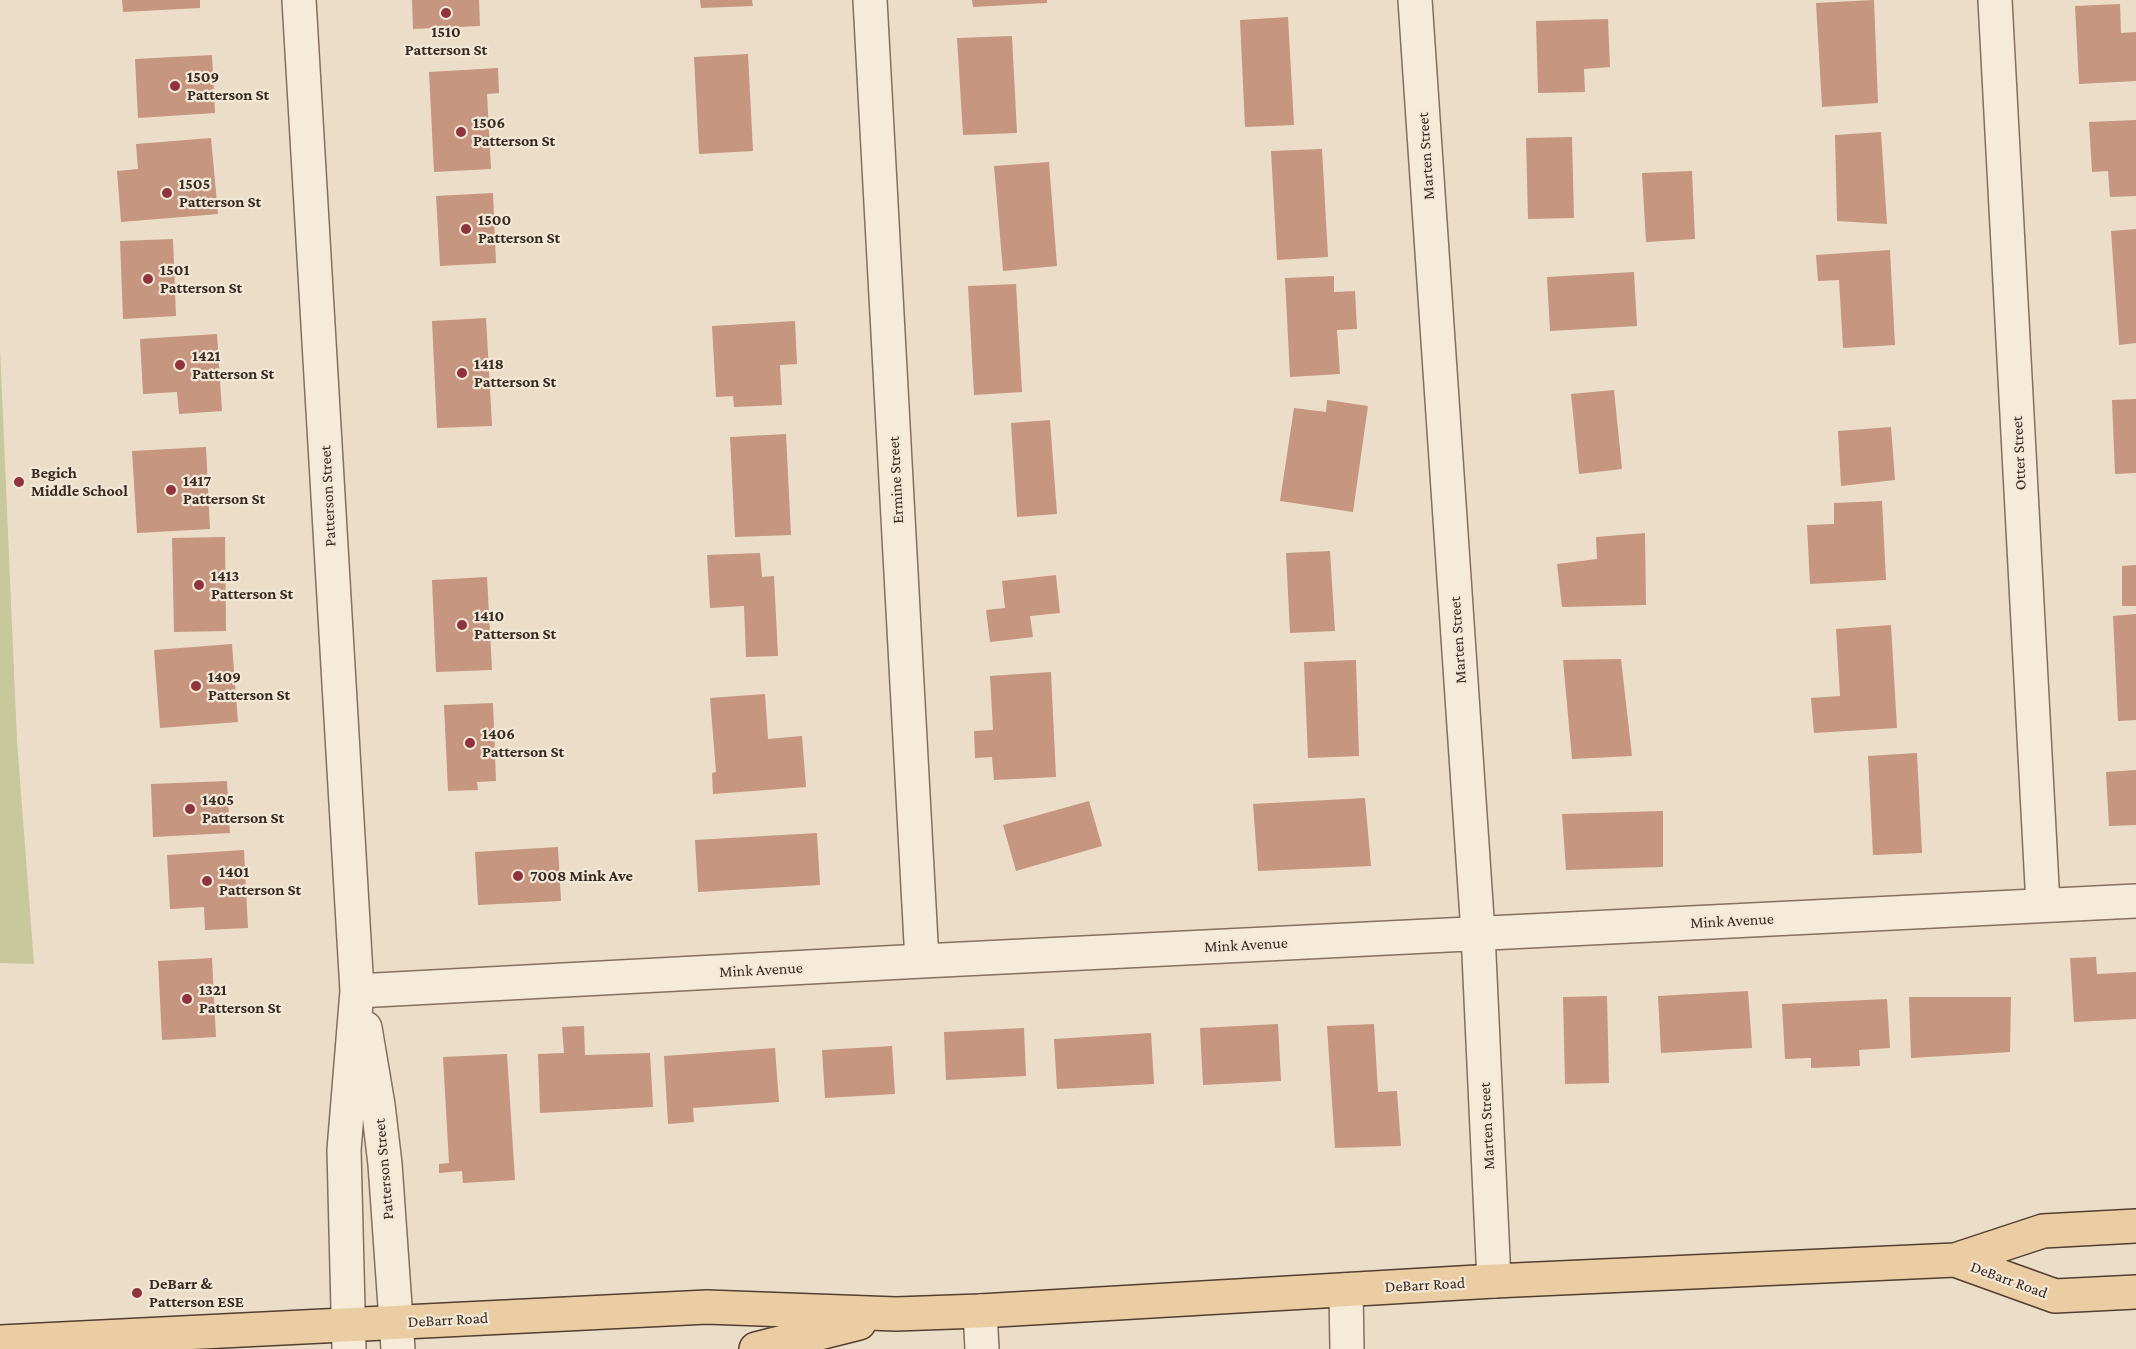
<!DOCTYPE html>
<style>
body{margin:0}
canvas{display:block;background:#ebddc7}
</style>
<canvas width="2136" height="1349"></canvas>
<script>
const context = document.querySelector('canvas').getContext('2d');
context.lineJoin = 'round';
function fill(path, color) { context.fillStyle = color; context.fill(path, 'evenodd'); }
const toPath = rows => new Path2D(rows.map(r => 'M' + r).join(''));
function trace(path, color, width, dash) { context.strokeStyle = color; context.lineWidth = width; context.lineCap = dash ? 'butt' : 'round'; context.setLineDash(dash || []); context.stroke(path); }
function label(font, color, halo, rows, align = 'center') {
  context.font = font + ' "Crimson Pro",serif'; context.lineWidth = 4.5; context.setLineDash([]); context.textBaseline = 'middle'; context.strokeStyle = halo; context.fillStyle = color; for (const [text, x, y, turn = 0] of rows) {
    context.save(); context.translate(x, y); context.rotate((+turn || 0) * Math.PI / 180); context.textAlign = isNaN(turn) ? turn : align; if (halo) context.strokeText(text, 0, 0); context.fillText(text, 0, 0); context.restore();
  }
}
fill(toPath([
 [0,348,17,741,34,964,0,963]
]), '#c7c89b');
fill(toPath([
 [122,0,200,0,200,8,123,12],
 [412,0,479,0,480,26,413,29],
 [700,0,752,0,753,6,701,8],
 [972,0,1047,0,1047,3,973,7],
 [1874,0,1878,103,1822,107,1816,3],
 [2120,4,2121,33,2136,32,2136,81,2079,84,2075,6],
 [1288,17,1294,125,1245,127,1240,20],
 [1608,19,1610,67,1584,69,1585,92,1538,93,1536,21],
 [1012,36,1017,133,963,135,957,38],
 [748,54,753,151,699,154,694,57],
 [212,55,215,113,138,118,135,59],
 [498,68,499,93,487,94,491,169,434,172,429,72],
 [2136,120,2136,196,2110,197,2108,171,2092,172,2089,122],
 [1881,132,1887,224,1837,221,1835,135],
 [1572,137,1574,218,1528,219,1526,138],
 [211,138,218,214,121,222,117,171,138,169,136,144],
 [1322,149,1328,257,1277,260,1271,151],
 [1049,162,1057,266,1003,271,994,166],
 [1692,171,1695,239,1646,242,1642,173],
 [493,193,496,263,440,266,436,196],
 [2136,229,2136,343,2119,345,2111,231],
 [173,239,176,316,123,319,120,241],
 [1890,250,1895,345,1843,348,1839,280,1818,281,1816,255],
 [1634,272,1637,326,1550,331,1547,277],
 [1334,276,1334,292,1355,291,1357,329,1337,330,1340,374,1290,377,1285,278],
 [1016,284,1022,392,974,395,968,286],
 [486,318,492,426,437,428,432,321],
 [795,321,797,364,780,365,782,405,734,407,733,396,716,397,712,326],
 [217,334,222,411,179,414,177,392,143,394,140,339],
 [1614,390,1622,469,1579,474,1571,394],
 [2136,399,2136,473,2115,474,2112,400],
 [1327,400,1368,406,1353,512,1280,501,1294,408,1326,412],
 [1050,420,1057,514,1017,517,1011,423],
 [1891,427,1895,480,1841,486,1838,431],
 [786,434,791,535,735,537,730,437],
 [206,447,210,529,137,533,132,451],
 [1882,501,1886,580,1810,584,1807,525,1834,524,1834,503],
 [1645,533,1646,605,1562,607,1557,564,1597,559,1596,537],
 [225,537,226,631,174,632,172,538],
 [1330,551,1335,631,1290,633,1286,553],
 [760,553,762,577,774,576,778,656,746,657,744,606,710,608,707,555],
 [2136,565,2136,606,2122,606,2122,566],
 [1056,575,1060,613,1030,616,1033,637,990,642,986,610,1005,608,1002,581],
 [487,577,492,670,436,672,432,580],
 [2136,614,2136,720,2118,721,2113,616],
 [1891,625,1897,728,1814,733,1811,698,1840,696,1836,629],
 [232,644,238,722,160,728,154,650],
 [1621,659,1632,756,1572,759,1563,660],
 [1356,660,1359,756,1308,758,1304,662],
 [1051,672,1056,777,994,780,992,757,975,758,974,731,993,730,990,676],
 [765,694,768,739,802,736,806,787,713,794,712,773,716,772,710,698],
 [493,703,496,781,477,782,478,790,448,791,444,705],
 [1917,753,1922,853,1873,855,1868,756],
 [2136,770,2136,825,2109,826,2106,772],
 [227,781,230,833,153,837,151,784],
 [1365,798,1371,866,1258,871,1253,804],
 [1089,801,1102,846,1016,871,1003,825],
 [1663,811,1663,867,1566,870,1562,814],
 [817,833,820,885,698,892,695,840],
 [558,847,561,901,478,905,475,852],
 [244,850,248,928,205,930,204,907,170,909,167,855],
 [2096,957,2097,974,2136,972,2136,1019,2074,1022,2070,958],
 [212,958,216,1037,162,1040,158,961],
 [1748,991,1752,1048,1661,1053,1658,996],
 [1607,996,1609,1083,1565,1084,1563,997],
 [1909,997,2011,997,2010,1052,1911,1058],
 [1887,999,1890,1048,1859,1050,1860,1066,1811,1068,1811,1058,1785,1059,1782,1004],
 [1278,1024,1281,1081,1203,1085,1200,1028],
 [1374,1024,1378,1092,1397,1091,1401,1146,1335,1148,1327,1026],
 [584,1026,585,1055,650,1053,653,1107,540,1113,538,1054,564,1053,562,1027],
 [1024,1028,1026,1076,946,1080,944,1032],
 [1151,1033,1154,1084,1057,1089,1054,1039],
 [892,1046,895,1094,825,1098,822,1050],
 [775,1048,779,1102,693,1108,694,1122,668,1124,664,1056],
 [507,1054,515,1180,463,1183,462,1171,439,1173,439,1164,449,1163,443,1057]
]), '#c69680');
const minor = toPath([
 [299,0,357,991,344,1150,349,1349],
 [870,0,922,961],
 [1415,0,1478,933,1494,1281],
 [1995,0,2043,905],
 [357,991,922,961,2136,901],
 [365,1028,378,1105,385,1164,398,1349],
 [1346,1290,1347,1349],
 [980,1311,982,1349]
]);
const major = toPath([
 [1955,1260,2055,1296,2136,1292],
 [0,1342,707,1307,896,1314,980,1311,1494,1281,1955,1260,2043,1231,2136,1226],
 [756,1349,859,1323]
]);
trace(minor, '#856f5e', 36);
trace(major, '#533e31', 36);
trace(minor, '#f6ebd9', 33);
trace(major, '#eacda2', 33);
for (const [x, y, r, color] of [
 [446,13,6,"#8f333c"],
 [175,86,6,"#8f333c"],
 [461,132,6,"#8f333c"],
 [167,193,6,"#8f333c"],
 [466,229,6,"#8f333c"],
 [148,279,6,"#8f333c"],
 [180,365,6,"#8f333c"],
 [462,373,6,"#8f333c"],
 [19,482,6,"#8f333c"],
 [171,490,6,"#8f333c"],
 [199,585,6,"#8f333c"],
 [462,625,6,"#8f333c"],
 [196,686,6,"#8f333c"],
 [470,743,6,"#8f333c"],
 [190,809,6,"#8f333c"],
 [518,876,6,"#8f333c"],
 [207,881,6,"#8f333c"],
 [187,999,6,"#8f333c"],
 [137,1293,6,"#8f333c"]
]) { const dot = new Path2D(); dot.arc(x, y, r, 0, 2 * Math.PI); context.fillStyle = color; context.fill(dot); trace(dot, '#f3e8d6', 2); }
label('bold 16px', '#362920', '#f3e8d6', [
 ["1510",446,32,"center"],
 ["Patterson St",446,50,"center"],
 ["1509",187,77],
 ["Patterson St",187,95],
 ["1506",473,123],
 ["Patterson St",473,141],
 ["1505",179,184],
 ["Patterson St",179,202],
 ["1500",478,220],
 ["Patterson St",478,238],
 ["1501",160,270],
 ["Patterson St",160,288],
 ["1421",192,356],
 ["Patterson St",192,374],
 ["1418",474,364],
 ["Patterson St",474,382],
 ["Begich",31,473],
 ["Middle School",31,491],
 ["1417",183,481],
 ["Patterson St",183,499],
 ["1413",211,576],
 ["Patterson St",211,594],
 ["1410",474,616],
 ["Patterson St",474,634],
 ["1409",208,677],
 ["Patterson St",208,695],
 ["1406",482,734],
 ["Patterson St",482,752],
 ["1405",202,800],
 ["Patterson St",202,818],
 ["1401",219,872],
 ["Patterson St",219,890],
 ["7008 Mink Ave",530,876],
 ["1321",199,990],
 ["Patterson St",199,1008],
 ["DeBarr &",149,1284],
 ["Patterson ESE",149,1302]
], 'left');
label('16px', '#362920', '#f3e8d6', [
 ["Marten Street",1426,156,-94],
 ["Otter Street",2019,453,-93],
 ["Ermine Street",896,480,-93],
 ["Patterson Street",328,496,-93],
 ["Marten Street",1458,640,-94],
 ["Mink Avenue",1732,921,-3],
 ["Mink Avenue",1246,945,-3],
 ["Mink Avenue",761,970,-3],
 ["Marten Street",1487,1126,-93],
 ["Patterson Street",384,1169,-95],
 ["DeBarr Road",2009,1280,20],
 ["DeBarr Road",1425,1285,-3],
 ["DeBarr Road",448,1320,-3]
]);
</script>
